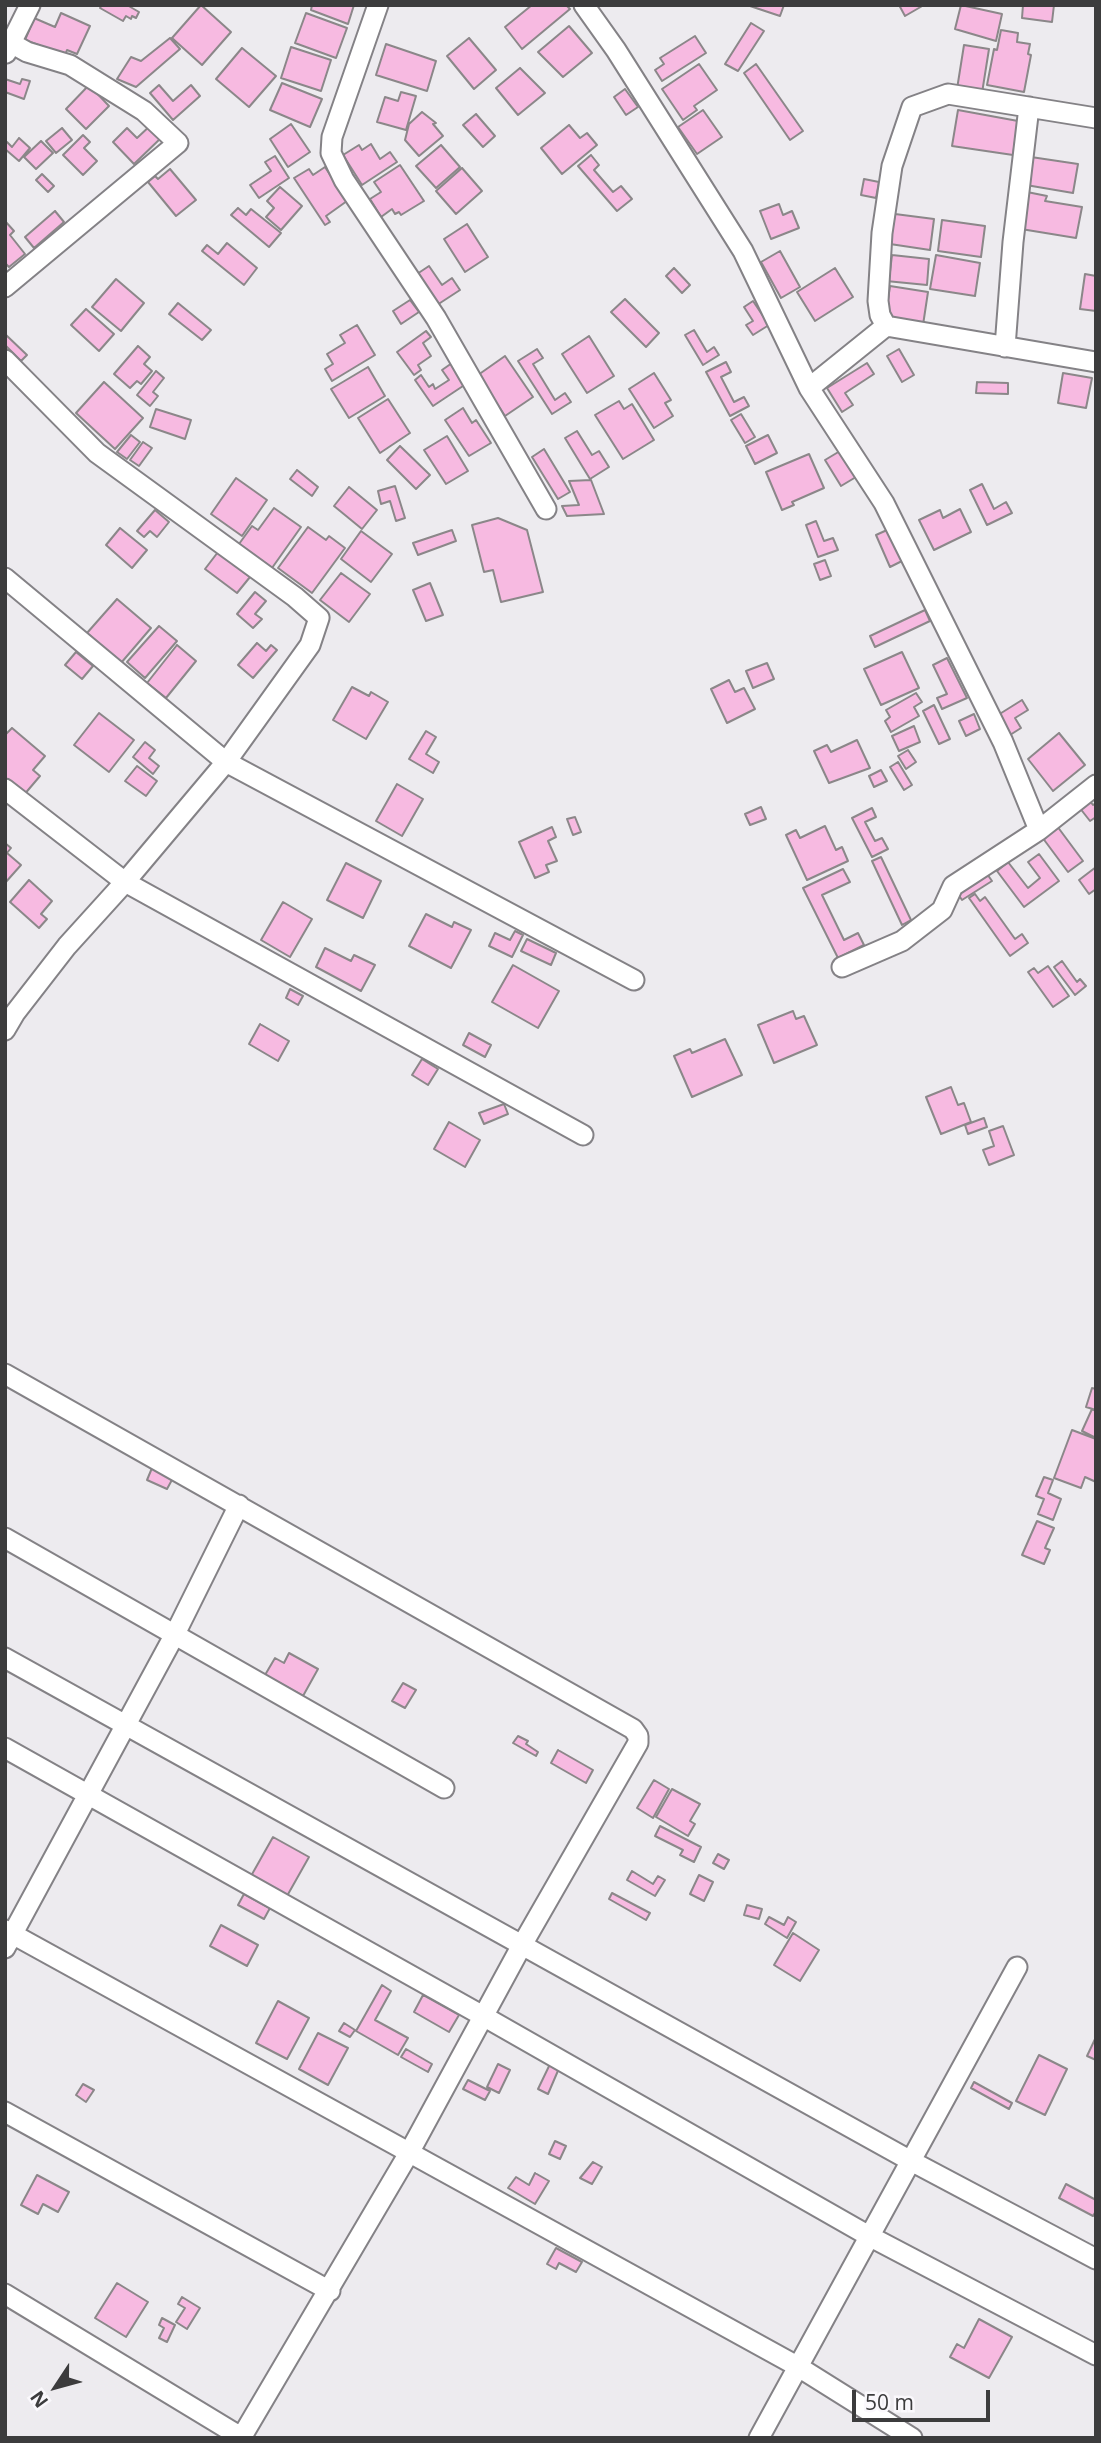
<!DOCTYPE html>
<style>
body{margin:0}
#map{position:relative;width:1101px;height:2443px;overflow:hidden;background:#edebef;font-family:"Open Sans",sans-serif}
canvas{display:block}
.frame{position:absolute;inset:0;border:7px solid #3c3c3d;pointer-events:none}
.north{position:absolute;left:21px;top:2352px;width:70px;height:70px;-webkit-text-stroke:5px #faf8fc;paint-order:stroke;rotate:234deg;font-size:19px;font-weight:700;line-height:28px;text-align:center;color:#3c3c3d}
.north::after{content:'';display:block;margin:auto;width:24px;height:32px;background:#3c3c3d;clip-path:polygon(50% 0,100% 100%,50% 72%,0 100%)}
.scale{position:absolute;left:852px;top:2390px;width:138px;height:32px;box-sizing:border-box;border:4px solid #3c3c3d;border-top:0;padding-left:9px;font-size:21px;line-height:24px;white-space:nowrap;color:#3c3c3d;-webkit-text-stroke:5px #faf8fc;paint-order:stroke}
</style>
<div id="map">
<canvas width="1101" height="2443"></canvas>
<div class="frame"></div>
<div class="north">N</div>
<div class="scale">50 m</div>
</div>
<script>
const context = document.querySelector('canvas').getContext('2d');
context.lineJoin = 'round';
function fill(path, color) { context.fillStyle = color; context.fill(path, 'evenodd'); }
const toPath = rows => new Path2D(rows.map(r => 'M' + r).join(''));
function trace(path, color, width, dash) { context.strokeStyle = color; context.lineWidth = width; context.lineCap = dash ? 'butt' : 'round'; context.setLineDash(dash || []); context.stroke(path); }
const building = toPath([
 [102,5,127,5,139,12,136,18,132,16,131,19,126,16,123,21,100,8,102,5],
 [201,5,231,32,202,65,172,38,201,5],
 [312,5,354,5,348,24,311,10,312,5],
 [532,5,566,5,570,9,522,49,505,27,532,5],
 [747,5,784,5,780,16,747,5],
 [899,5,924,5,905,16,899,5],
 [961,5,1002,14,996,41,955,29,961,5],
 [1023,5,1054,5,1052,22,1022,18,1023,5],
 [61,13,90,26,77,54,67,50,65,55,25,40,34,18,55,27,61,13],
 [306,13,347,28,336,58,295,43,306,13],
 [751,23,764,31,738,71,725,64,751,23],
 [569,26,592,53,563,77,538,52,569,26],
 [1001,30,1018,33,1017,42,1030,44,1028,54,1031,55,1024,92,987,85,994,49,997,50,1001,30],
 [695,36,706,53,662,81,655,70,664,64,660,58,695,36],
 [170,38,180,49,136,87,117,79,131,57,141,61,170,38],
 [469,38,496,70,474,89,447,56,469,38],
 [386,44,436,61,427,91,376,75,386,44],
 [964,45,989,49,982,93,957,89,964,45],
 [291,47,331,60,321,91,281,78,291,47],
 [242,48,276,76,249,107,216,79,242,48],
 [699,64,717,90,694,106,697,110,683,120,662,89,699,64],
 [756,64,803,131,790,140,744,73,756,64],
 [520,68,545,93,518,115,496,88,520,68],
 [5,79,20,84,22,79,30,81,24,99,5,92,5,79],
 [282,83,322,99,310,127,270,110,282,83],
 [89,85,109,106,86,129,66,109,89,85],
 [159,85,173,101,191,85,200,96,173,120,150,93,159,85],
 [625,89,638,107,626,115,614,97,625,89],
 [401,92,416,96,406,130,377,122,385,97,398,101,401,92],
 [703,110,722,137,697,154,678,127,703,110],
 [958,110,1018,121,1013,155,952,146,958,110],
 [422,112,436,123,433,124,443,136,419,156,405,140,409,124,422,112],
 [476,114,495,136,483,147,463,125,476,114],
 [152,124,163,136,134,164,113,142,127,128,137,138,152,124],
 [291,124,310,152,288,167,270,139,291,124],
 [569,125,580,138,587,133,597,145,562,174,541,148,569,125],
 [62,128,72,140,56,153,46,141,62,128],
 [83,135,90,142,84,148,97,161,83,175,63,155,83,135],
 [19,138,30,148,19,161,5,149,5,144,7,142,12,147,19,138],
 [41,141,53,153,36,169,24,157,41,141],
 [371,144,380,159,390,152,397,162,362,185,343,155,359,145,362,150,371,144],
 [441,145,460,167,436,188,416,166,441,145],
 [591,155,599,165,594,170,613,192,621,186,632,199,617,211,578,166,591,155],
 [275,156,289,178,259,198,250,185,271,171,265,162,275,156],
 [1031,157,1078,164,1073,193,1026,185,1031,157],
 [400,165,424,201,401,215,399,212,395,214,392,209,381,217,370,199,381,192,374,182,400,165],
 [325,167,347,201,326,216,330,222,325,225,294,178,309,169,313,175,325,167],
 [462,168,482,191,456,214,436,191,462,168],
 [170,169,196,200,176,216,148,182,155,176,158,179,170,169],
 [42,174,54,186,48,192,36,180,42,174],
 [864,179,879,182,876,198,861,195,864,179],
 [280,187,302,206,281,230,266,217,274,208,267,201,280,187],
 [1027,192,1047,196,1045,201,1082,207,1076,238,1021,229,1027,192],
 [779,204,783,215,792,211,799,228,771,239,760,211,779,204],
 [238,208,246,215,251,209,281,233,269,247,231,215,238,208],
 [55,211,64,222,34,248,25,237,55,211],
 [895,214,934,219,930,250,890,244,895,214],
 [942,220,985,226,981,257,938,251,942,220],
 [5,221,14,231,10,235,25,254,9,267,5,263,5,221],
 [467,224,488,257,465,272,444,239,467,224],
 [227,243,257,268,244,285,202,251,207,245,218,254,227,243],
 [780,251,800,287,781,298,761,262,780,251],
 [892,255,929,259,927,285,886,281,886,272,890,272,892,255],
 [936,255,980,263,975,296,930,289,936,255],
 [429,266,442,285,452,278,460,290,437,305,417,274,429,266],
 [674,268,690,285,682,293,666,276,674,268],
 [835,268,853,297,815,321,797,292,835,268],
 [1085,274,1096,276,1096,311,1080,309,1085,274],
 [116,279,144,303,121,331,92,307,116,279],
 [890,286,928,292,923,325,885,320,890,286],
 [625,299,659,333,646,347,611,312,625,299],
 [410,300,419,312,401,324,393,311,410,300],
 [753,301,769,325,753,335,746,325,753,321,744,307,753,301],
 [178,303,211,330,202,340,169,314,178,303],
 [86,309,114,334,99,351,71,325,86,309],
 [357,325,375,355,332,381,325,369,333,364,327,354,345,343,340,335,357,325],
 [694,330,707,352,714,347,719,355,703,365,685,335,694,330],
 [426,331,431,337,423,343,431,356,418,365,421,370,414,375,397,352,426,331],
 [5,334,27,355,21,361,5,345,5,334],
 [589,336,614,376,587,393,562,354,589,336],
 [138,346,150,357,144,364,152,371,141,384,137,381,130,388,114,374,138,346],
 [537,349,543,358,533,364,555,400,565,393,571,402,552,414,518,361,537,349],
 [899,349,914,375,902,382,887,356,899,349],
 [505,356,533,397,505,416,478,375,505,356],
 [726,362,731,372,721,377,734,402,744,397,749,406,730,416,706,372,726,362],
 [452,363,466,384,433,406,415,380,421,375,429,387,433,384,435,389,449,380,442,370,452,363],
 [867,363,874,374,845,393,853,405,842,412,827,388,867,363],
 [368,367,385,396,349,418,331,389,368,367],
 [156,371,164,378,153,392,158,396,150,406,137,395,156,371],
 [654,373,671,400,665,403,673,416,654,428,629,389,654,373],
 [1063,373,1092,378,1086,408,1058,403,1063,373],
 [104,382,143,418,115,449,76,413,104,382],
 [977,382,1008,383,1008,394,976,393,977,382],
 [388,399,410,433,380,453,358,418,388,399],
 [619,401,624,409,632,404,654,440,623,459,595,415,619,401],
 [463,408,472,423,476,420,491,443,469,456,445,420,463,408],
 [156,409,191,420,185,439,150,427,156,409],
 [741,414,755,437,745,443,731,420,741,414],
 [577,431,592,455,599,451,609,467,590,479,565,438,577,431],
 [131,435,140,442,127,459,117,452,131,435],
 [768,435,777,453,755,464,746,446,768,435],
 [447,436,468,471,446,484,424,450,447,436],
 [143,442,152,448,139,466,130,460,143,442],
 [400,446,430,475,416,489,387,460,400,446],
 [544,449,570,492,558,499,532,457,544,449],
 [840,451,856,477,841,486,825,460,840,451],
 [809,454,824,488,792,502,794,505,782,510,766,472,809,454],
 [297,470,318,487,312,496,290,479,297,470],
 [236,478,267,500,242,536,211,514,236,478],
 [591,480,604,514,567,516,562,506,579,505,569,481,591,480],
 [982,484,994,509,1006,502,1012,513,987,525,970,490,982,484],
 [395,486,405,518,396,521,390,501,381,504,378,491,395,486],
 [349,487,377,510,362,529,334,506,349,487],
 [274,508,301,527,272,568,239,544,252,526,258,530,274,508],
 [960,509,971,532,934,550,919,520,940,510,943,518,960,509],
 [155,510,169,522,157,537,150,531,144,537,137,531,155,510],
 [498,518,527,530,543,592,501,602,493,570,484,572,472,525,498,518],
 [816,521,824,541,833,538,838,550,818,557,806,525,816,521],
 [308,527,326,540,329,536,345,548,312,593,278,568,308,527],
 [120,528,147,550,132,568,106,545,120,528],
 [452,530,456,541,418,555,413,543,452,530],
 [887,530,902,561,890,567,876,535,887,530],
 [361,531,392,554,371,582,341,559,361,531],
 [218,552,250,577,237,593,205,569,218,552],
 [825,560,831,576,820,580,814,564,825,560],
 [341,573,370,594,349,622,320,600,341,573],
 [430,583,443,615,426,621,413,590,430,583],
 [255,592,266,601,255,614,262,619,253,628,237,614,255,592],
 [117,599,151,628,121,663,87,633,117,599],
 [925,610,930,621,875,647,870,636,925,610],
 [159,626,177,641,145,678,127,662,159,626],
 [257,643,266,651,271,645,277,650,253,678,238,665,257,643],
 [177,645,196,661,166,698,147,683,177,645],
 [76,652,93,666,82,679,65,665,76,652],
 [902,652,919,688,881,705,864,669,902,652],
 [947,658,967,698,942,709,937,698,947,694,933,665,947,658],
 [767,663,774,679,753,688,746,671,767,663],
 [729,680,735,692,744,688,755,709,727,723,711,689,729,680],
 [352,687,369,696,371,692,388,702,366,739,333,720,352,687],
 [916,693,922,702,914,707,919,716,891,732,885,721,890,717,886,710,916,693],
 [1022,700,1028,710,1015,718,1021,728,1010,735,998,715,1022,700],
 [934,705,950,739,939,744,923,711,934,705],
 [99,713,134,740,109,772,74,745,99,713],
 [974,714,980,729,966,736,959,721,974,714],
 [914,726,920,742,899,751,892,736,914,726],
 [12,728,45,756,33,770,40,776,23,796,5,781,5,735,12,728],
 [426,731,436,737,426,754,439,762,433,773,409,759,426,731],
 [1059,733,1085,765,1053,791,1028,759,1059,733],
 [857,740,870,768,829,783,814,751,827,745,831,752,857,740],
 [145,742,155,750,149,758,159,766,153,774,133,757,145,742],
 [908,750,916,762,906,769,898,756,908,750],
 [898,762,912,785,904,790,890,767,898,762],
 [137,766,157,781,146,796,125,781,137,766],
 [881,770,887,781,874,787,869,776,881,770],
 [397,784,423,799,402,836,376,821,397,784],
 [1089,800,1093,805,1096,803,1096,817,1090,821,1079,807,1089,800],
 [761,807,766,819,750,825,745,814,761,807],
 [872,808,876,817,865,822,875,841,882,838,888,849,872,857,852,818,872,808],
 [575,817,581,832,573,835,567,819,575,817],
 [825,826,836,850,842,847,848,861,807,880,786,835,796,830,800,838,825,826],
 [1057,826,1083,861,1068,872,1042,837,1057,826],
 [552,827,556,837,548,841,557,861,546,865,549,872,535,878,519,842,552,827],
 [5,843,11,848,7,853,21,865,5,883,5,843],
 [1039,854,1059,881,1024,907,997,871,1008,862,1028,888,1040,878,1028,862,1039,854],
 [881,857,911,920,902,925,872,861,881,857],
 [346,863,381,881,363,918,327,900,346,863],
 [1096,867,1096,889,1089,894,1079,880,1096,867],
 [843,869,850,882,822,895,844,940,858,933,864,945,838,958,803,888,843,869],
 [985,871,992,881,962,900,956,891,985,871],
 [29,880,52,901,41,914,47,919,39,928,10,902,29,880],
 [975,894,980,901,985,897,1015,939,1022,934,1028,943,1010,956,969,898,975,894],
 [283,902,312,919,290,957,261,940,283,902],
 [426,914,452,927,454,922,471,930,451,968,409,946,426,914],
 [515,931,523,935,512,957,489,946,495,933,510,940,515,931],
 [527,939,556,953,551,965,521,951,527,939],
 [325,948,351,961,354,955,375,965,361,991,316,967,325,948],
 [1062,961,1077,982,1080,979,1086,986,1075,995,1054,967,1062,961],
 [513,965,559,991,538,1028,492,1002,513,965],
 [1048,966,1069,996,1053,1007,1028,972,1034,968,1038,973,1048,966],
 [290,989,303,996,298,1005,286,998,290,989],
 [793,1011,796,1019,804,1016,817,1045,774,1063,758,1025,793,1011],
 [260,1024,289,1041,278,1061,249,1044,260,1024],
 [469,1033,491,1045,485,1057,463,1045,469,1033],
 [725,1039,742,1075,692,1097,674,1056,690,1049,692,1053,725,1039],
 [422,1059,438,1069,428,1085,412,1075,422,1059],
 [951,1087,958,1105,964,1103,971,1122,941,1134,926,1097,951,1087],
 [504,1104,508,1114,484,1124,479,1113,504,1104],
 [984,1118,987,1127,968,1134,965,1125,984,1118],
 [449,1122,480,1140,465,1167,434,1149,449,1122],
 [1003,1126,1014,1155,989,1165,983,1150,994,1146,989,1131,1003,1126],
 [1092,1388,1096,1389,1096,1410,1086,1407,1092,1388],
 [1092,1409,1096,1411,1096,1438,1082,1431,1092,1409],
 [1072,1430,1096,1439,1096,1482,1085,1477,1081,1488,1054,1478,1072,1430],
 [152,1468,173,1478,167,1489,147,1480,152,1468],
 [1044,1477,1053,1480,1048,1493,1061,1499,1053,1520,1038,1514,1044,1499,1036,1496,1044,1477],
 [1037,1521,1054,1528,1045,1548,1050,1550,1044,1564,1022,1555,1037,1521],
 [289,1653,318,1669,303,1696,265,1675,275,1658,284,1663,289,1653],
 [403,1683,416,1690,405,1708,392,1701,403,1683],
 [518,1736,528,1741,526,1744,538,1752,536,1756,513,1743,518,1736],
 [558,1750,593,1770,586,1783,551,1763,558,1750],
 [654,1780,669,1789,653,1818,637,1808,654,1780],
 [672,1789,700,1804,690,1821,695,1824,688,1836,656,1817,672,1789],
 [660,1826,701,1847,694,1862,680,1855,683,1850,655,1836,660,1826],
 [273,1837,309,1857,287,1896,251,1876,273,1837],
 [718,1854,729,1860,724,1869,713,1863,718,1854],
 [632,1871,653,1884,658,1876,665,1880,655,1896,627,1880,632,1871],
 [699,1875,713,1882,704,1901,690,1894,699,1875],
 [612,1893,650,1913,646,1920,609,1899,612,1893],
 [244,1894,270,1908,264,1919,238,1905,244,1894],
 [747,1905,762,1909,759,1919,744,1915,747,1905],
 [769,1917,784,1925,788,1917,796,1922,787,1938,765,1924,769,1917],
 [221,1925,258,1945,247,1966,210,1946,221,1925],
 [793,1933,819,1950,800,1981,774,1965,793,1933],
 [382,1985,391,1991,375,2020,408,2038,398,2055,356,2031,382,1985],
 [423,1995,459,2015,449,2032,414,2012,423,1995],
 [278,2001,309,2018,287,2059,256,2043,278,2001],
 [344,2023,355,2030,350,2037,339,2031,344,2023],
 [318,2033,348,2048,328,2085,299,2069,318,2033],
 [1096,2037,1096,2060,1087,2056,1096,2037],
 [406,2049,432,2064,428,2072,401,2057,406,2049],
 [1039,2055,1067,2069,1045,2115,1016,2101,1039,2055],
 [551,2062,560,2066,548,2094,538,2089,551,2062],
 [498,2064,510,2070,499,2093,487,2087,498,2064],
 [468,2080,490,2091,485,2100,463,2089,468,2080],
 [974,2082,1012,2103,1009,2109,971,2088,974,2082],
 [83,2084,94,2090,86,2102,76,2095,83,2084],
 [555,2141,566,2146,560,2159,549,2154,555,2141],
 [593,2162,602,2167,592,2184,580,2178,593,2162],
 [535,2173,549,2181,535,2204,508,2188,516,2177,529,2185,535,2173],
 [37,2175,69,2192,58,2212,43,2204,38,2214,21,2205,37,2175],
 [1066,2184,1096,2200,1096,2211,1093,2216,1059,2198,1066,2184],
 [556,2248,582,2262,576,2272,559,2263,556,2269,547,2264,556,2248],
 [117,2283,148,2302,126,2337,95,2318,117,2283],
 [182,2297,200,2308,187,2329,176,2322,185,2308,178,2304,182,2297],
 [162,2318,175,2325,167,2342,159,2338,164,2328,159,2325,162,2318],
 [979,2319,1012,2337,989,2378,950,2357,957,2344,964,2348,979,2319]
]);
fill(building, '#f7bae1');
trace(building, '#8b8789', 2);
const street = toPath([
 [378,5,332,137,331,153,344,180,436,318,546,509],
 [584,5,616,50,743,251,809,388,884,503,1003,742,1039,830],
 [6,53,30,5],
 [5,287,178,143,144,111,70,65,27,52,11,43],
 [886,326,1096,362],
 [1005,347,1013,242,1029,107],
 [5,360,97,453,295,597,319,618,310,645,226,762,125,882,67,946,15,1013,5,1030],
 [809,388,886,326,880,315,878,301,882,233,892,166,912,107,948,94,1096,118],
 [5,578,226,762,634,980],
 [5,789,125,882,583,1135],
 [842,967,902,941,942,910,953,886,1039,830,1096,785],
 [5,1374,633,1729,638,1736,638,1743,522,1945,409,2153,241,2438],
 [5,1538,444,1788],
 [5,1658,911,2161,1096,2259],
 [5,1748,483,2016,869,2236,1096,2355],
 [5,1930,797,2366,912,2438],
 [5,1948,175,1634,239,1505],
 [5,2112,330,2291],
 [5,2294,241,2437],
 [759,2438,1017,1967]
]);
trace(street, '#848286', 23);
trace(street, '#fff', 19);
</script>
